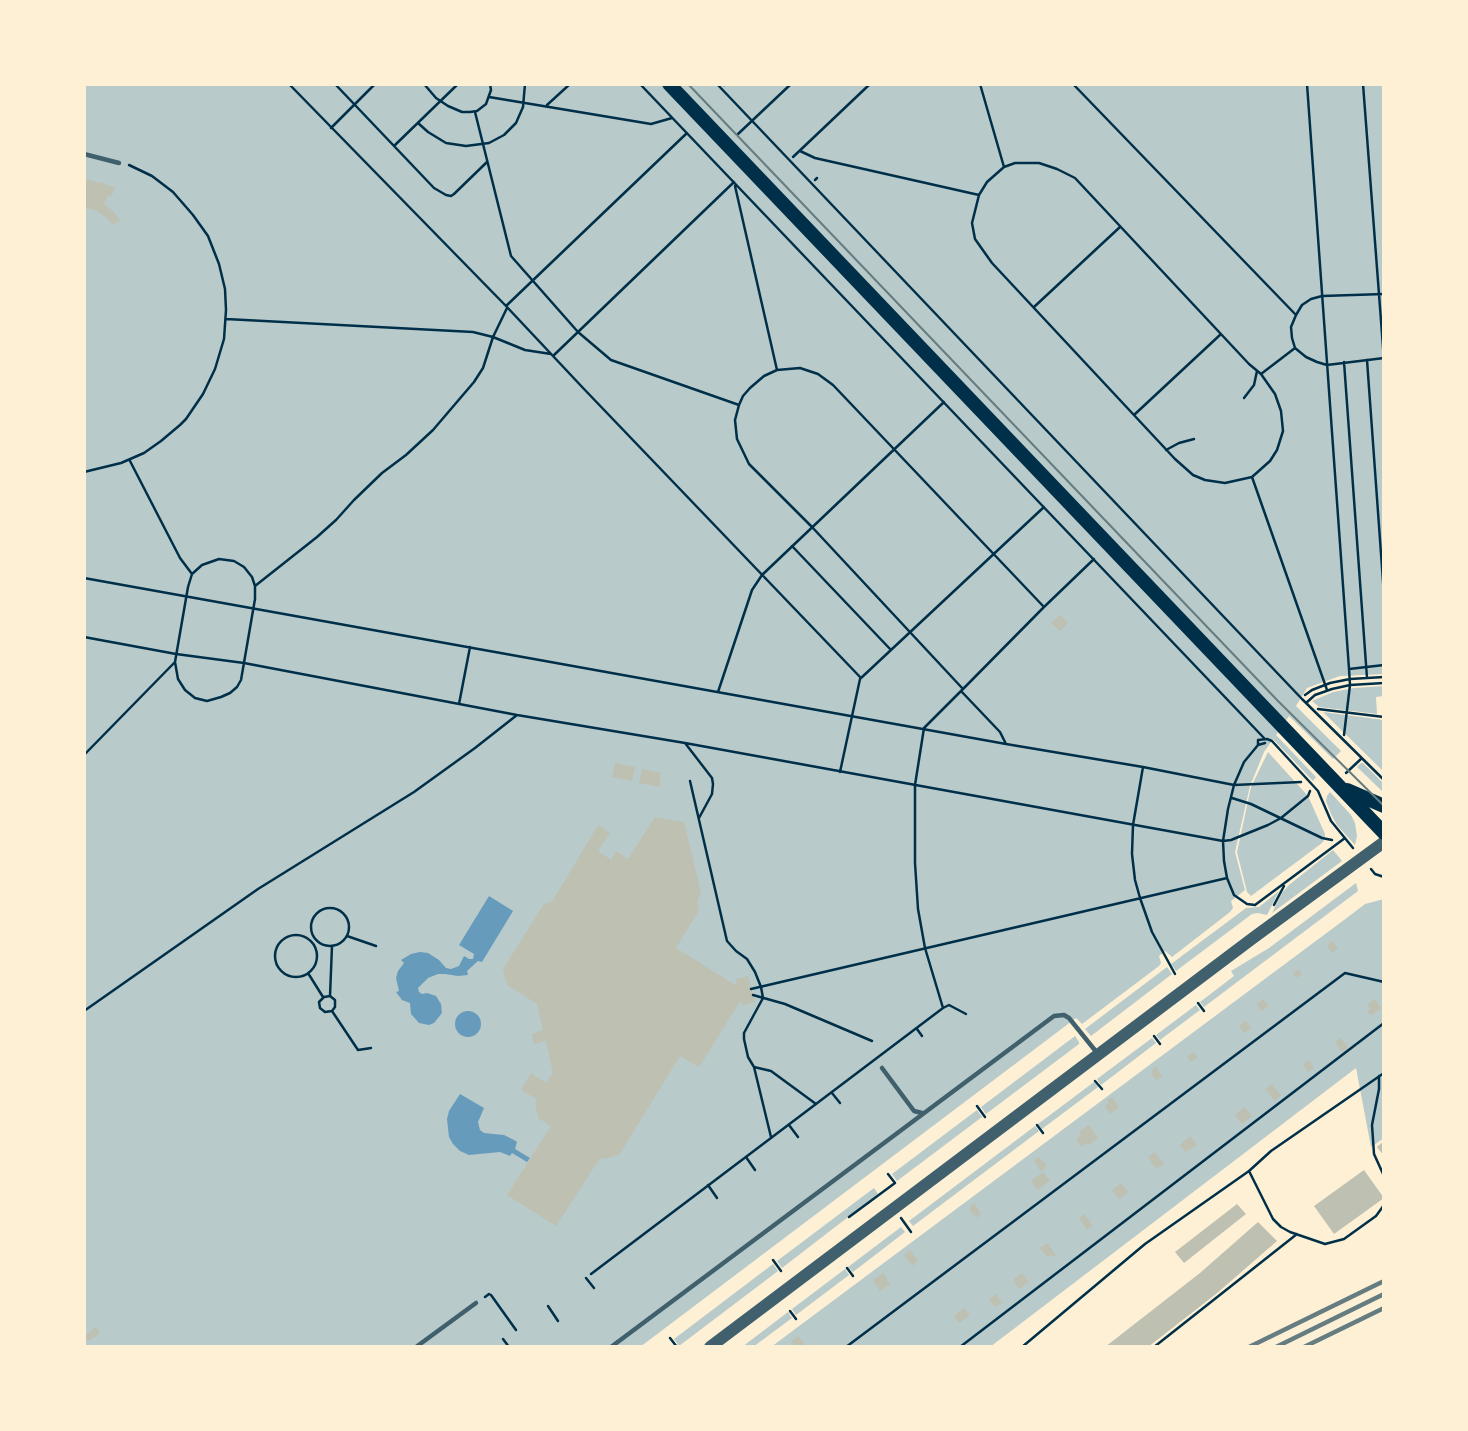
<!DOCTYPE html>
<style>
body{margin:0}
#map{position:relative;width:1468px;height:1431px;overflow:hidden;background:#fdf0d5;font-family:Literata,serif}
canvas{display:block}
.frame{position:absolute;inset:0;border:86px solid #fdf0d5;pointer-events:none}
</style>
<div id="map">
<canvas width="1468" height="1431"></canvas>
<div class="frame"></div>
</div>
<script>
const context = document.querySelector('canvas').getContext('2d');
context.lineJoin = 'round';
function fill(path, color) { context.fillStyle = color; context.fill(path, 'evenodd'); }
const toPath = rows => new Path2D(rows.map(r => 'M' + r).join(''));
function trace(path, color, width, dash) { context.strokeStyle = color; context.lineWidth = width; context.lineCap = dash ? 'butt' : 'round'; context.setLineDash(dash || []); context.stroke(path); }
fill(toPath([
 [84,84,1384,84,1384,674,1340,676,1307,688,1296,706,1341,751,1333,759,1289,716,1276,735,1316,777,1313,781,1273,739,1264,752,1250,786,1235,852,1245,890,1231,901,1233,908,1230,912,1172,957,1165,951,1159,956,1161,963,1159,966,1082,1024,1076,1018,640,1347,84,1347],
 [1384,686,1384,696,1376,697,1377,714,1319,707,1312,701,1333,692,1354,688],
 [1323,712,1384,720,1384,772],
 [1268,752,1308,796,1325,834,1325,839,1322,843,1251,896,1247,892,1237,852,1251,787],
 [1361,763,1363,763,1384,784,1384,793,1357,767],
 [1330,792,1351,815,1355,823,1357,836,1355,845,1337,825,1331,814,1326,801,1327,796],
 [1333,850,1342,861,1272,913,1282,893,1289,885],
 [1356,883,1358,891,1204,1007,1200,1002,1234,976,1231,971,1269,948],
 [1279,891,1267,915,1258,913,1252,914,1176,971,1171,964,1246,908,1259,907],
 [1384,899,1384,1138,1371,1147,1356,1068,990,1347,771,1347,1348,917,1365,904],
 [1167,967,1172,974,1091,1036,1085,1029],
 [1196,1005,1200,1010,1160,1040,1156,1035],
 [1075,1036,1079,1042,1079,1044,986,1114,981,1107],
 [1152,1038,1156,1043,1101,1085,1097,1079],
 [1094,1082,1098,1087,1042,1129,1038,1124],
 [977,1110,982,1117,897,1181,892,1174],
 [1035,1126,1039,1131,913,1226,909,1221],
 [874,1188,878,1194,782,1268,777,1261],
 [901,1227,905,1232,853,1272,848,1267],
 [773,1264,778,1271,679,1346,674,1339],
 [845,1269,849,1275,796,1315,792,1309],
 [788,1312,792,1318,753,1347,742,1347]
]), '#b9caca');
fill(toPath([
 [489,896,513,911,482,962,478,961,467,971,468,975,458,976,445,974,438,974,428,978,418,988,419,992,422,994,427,993,436,996,441,1004,442,1013,434,1023,429,1025,419,1023,411,1014,410,1003,402,1000,396,992,399,991,396,978,398,971,404,963,401,960,411,954,420,952,428,953,439,960,446,968,451,969,459,966,464,956,469,959,473,959,474,954,459,945],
 '455 1024a13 13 0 1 1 26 0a13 13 0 1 1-26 0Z',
 [460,1094,484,1108,478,1122,480,1130,484,1133,504,1135,514,1140,517,1142,515,1149,530,1158,527,1162,512,1153,510,1156,500,1152,469,1155,460,1151,453,1144,449,1137,447,1119,449,1111]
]), '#669bbc');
fill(toPath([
 [84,179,101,183,101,182,115,188,111,197,108,195,104,204,113,211,120,220,113,225,108,219,97,211,84,207],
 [1060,615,1068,623,1060,631,1051,623],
 [615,763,635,767,632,781,612,777],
 [642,769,661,773,659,787,639,783],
 [655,817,684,822,701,893,697,900,699,910,676,948,737,986,736,979,748,976,755,1002,742,1005,741,1000,699,1067,680,1056,619,1155,604,1159,600,1158,556,1226,507,1195,551,1126,538,1118,535,1102,537,1099,521,1090,531,1073,546,1083,553,1073,546,1041,534,1044,533,1041,532,1034,543,1030,537,1004,507,985,506,978,502,979,505,976,503,969,544,904,551,902,553,900,598,825,610,833,598,851,611,860,616,851,628,859],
 [1332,941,1338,948,1332,953,1327,946],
 [1298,969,1302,974,1296,978,1293,973],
 [1263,999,1269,1006,1262,1011,1257,1004],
 [1375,999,1381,1008,1371,1016,1367,1011,1371,1009,1367,1005],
 [1246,1021,1251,1028,1244,1033,1239,1026],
 [1341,1038,1348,1048,1342,1052,1335,1042],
 [1194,1052,1198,1057,1191,1062,1187,1057],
 [1309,1060,1314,1068,1308,1072,1303,1064],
 [1156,1067,1162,1076,1156,1080,1152,1075,1152,1070],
 [1272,1084,1281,1095,1275,1101,1265,1089],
 [1112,1097,1119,1107,1110,1114,1105,1106,1109,1103,1107,1100],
 [1244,1107,1252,1116,1242,1124,1235,1115],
 [1089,1125,1098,1138,1089,1145,1087,1143,1081,1147,1076,1139,1081,1135,1079,1132],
 [1190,1136,1197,1145,1185,1152,1180,1145],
 [1384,1141,1384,1156,1377,1147],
 [1155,1152,1164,1164,1156,1169,1148,1157],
 [1039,1157,1047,1166,1041,1171,1034,1161],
 [1364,1170,1384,1198,1334,1234,1314,1206],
 [1043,1172,1050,1181,1037,1190,1031,1181],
 [1121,1183,1129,1192,1119,1199,1112,1190],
 [974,1203,981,1214,976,1218,969,1209,971,1208,969,1207],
 [1237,1204,1246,1214,1184,1263,1175,1252],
 [1084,1214,1093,1226,1087,1230,1079,1218],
 [1258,1222,1277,1241,1216,1294,1148,1347,1105,1347,1200,1273],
 [1047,1243,1056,1255,1053,1257,1051,1255,1047,1257,1040,1248],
 [910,1250,918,1261,912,1266,904,1255],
 [883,1273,890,1284,880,1291,873,1280],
 [1022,1273,1029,1282,1019,1289,1013,1280],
 [996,1294,1002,1302,995,1307,989,1299],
 [964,1308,970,1315,959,1323,954,1316],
 [96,1327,100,1333,89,1341,85,1336],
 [798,1336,806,1346,804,1347,796,1347,791,1341]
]), '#bec0b2');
trace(toPath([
 [289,84,506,306],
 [335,84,434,188,446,195,451,196,454,194,487,162],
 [424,84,436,98,448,106,462,112,470,112,477,111,486,104,491,90,490,84],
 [640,84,1264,738],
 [717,84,1302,699,1384,780],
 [980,84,1004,167],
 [1073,84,1296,315],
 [1307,84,1349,669,1350,685,1344,735],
 [1363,84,1384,360],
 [724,85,725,84],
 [489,97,651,124,672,118],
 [547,105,570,84],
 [475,112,511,256,578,332,611,360,739,405],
 [418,123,428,132,446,143,466,146,489,143,504,135,516,123,523,107,525,84],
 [331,128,375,84],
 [687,133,506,306,584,389,861,678,1044,507],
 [738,134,791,84],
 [395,145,458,84],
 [800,151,815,158,979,195],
 [793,157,870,84],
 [815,180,817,178],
 [735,186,777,370],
 [1034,307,1120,227],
 [226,319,473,332,493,337,525,350,551,354],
 [1295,348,1306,357,1317,362,1327,365,1384,358],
 [553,356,734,182],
 [1367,360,1384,595],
 [1344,362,1367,678],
 [1244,398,1254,385,1257,371],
 [1134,415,1221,334],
 [1166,450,1179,443,1194,439],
 [130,461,180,558,192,574],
 [84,472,121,463,144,453,161,441,180,425,186,419,203,394,215,369,224,339,226,310,225,289,219,264,208,236,193,215,173,192,152,176,129,165],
 [1252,477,1225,483,1205,480,1193,475,1175,459,992,263,975,239,972,223,979,195,987,182,1004,167,1015,163,1039,163,1057,169,1075,178,1249,364,1261,374],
 [792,546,891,650],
 [219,559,234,561,244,567,252,577,255,586,255,599,241,680,237,687,230,693,221,697,207,701,195,698,185,690,178,679,175,662,188,587,192,574,202,565,219,559],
 [84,578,1006,744,1143,767,1234,785,1301,782],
 [255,586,317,537,336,520,354,500,382,473,406,455,433,430,474,382,483,368,493,337,507,308],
 [1044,607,1094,559],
 [84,637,176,654,244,663,517,715,685,743,1223,841,1231,840,1268,825,1281,818,1308,796,1310,791],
 [1349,669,1384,665],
 [1327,690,1252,477,1270,461,1277,450,1283,431,1281,411,1275,394,1261,374,1295,348,1292,338,1291,327,1296,315,1302,305,1311,299,1322,296,1384,294],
 [961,691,1000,732,1006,744],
 [718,692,752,590,762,575,944,402],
 [1305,695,1312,690,1330,683,1350,679,1384,677],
 [1306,703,1315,695,1332,689,1350,685,1384,683],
 [459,704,470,647],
 [1318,709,1384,717],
 [685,743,712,778,713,784,712,794,699,818],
 [1258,745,1265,743],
 [84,755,175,662],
 [1143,767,1133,825,1132,854,1135,880,1140,898,1152,932,1175,974],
 [840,772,860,679],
 [1346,773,1362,758],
 [690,781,727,941,736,951,747,959,755,972,761,987,763,998,744,1033,744,1039,748,1057,754,1067,771,1137],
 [1232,798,1251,804,1322,838,1332,840],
 [1345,838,1255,905,1247,904,1234,895,1227,878,1224,861,1223,841,1228,809,1234,785,1244,762,1258,745,1258,740,1267,739,1272,741,1318,791,1331,821,1353,848],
 [1371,869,1375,874,1384,877],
 [1274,905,1284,886],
 '311 927a19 19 0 1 1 38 0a19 19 0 1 1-38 0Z',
 '275 956a21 21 0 1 1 42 0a21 21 0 1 1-42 0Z',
 [347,936,376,946],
 [308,973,323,997],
 [751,989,1227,878],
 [753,995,785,1004,872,1041],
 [330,996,324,997,319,1002,320,1008,325,1012,332,1011,335,1007,335,1000,330,996,332,946],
 [1198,1003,1204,1011],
 [943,1008,925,948,918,909,915,863,915,785,924,728,963,689,812,527,749,464,737,439,735,420,739,405,743,396,750,388,764,376,777,370,800,368,818,374,833,385,1044,607,963,689],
 [84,1011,258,889,414,792,475,748,517,715],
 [332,1011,358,1050,371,1048],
 [917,1029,922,1036],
 [1154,1036,1160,1044],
 [754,1067,771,1071,816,1104],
 [1384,1073,1271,1151,1249,1171,1273,1219,1281,1227,1290,1232,1325,1244,1344,1239,1376,1216,1384,1205],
 [1379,1076,1379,1089,1372,1125,1374,1154,1384,1176],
 [1095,1081,1102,1089],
 [832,1093,840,1103],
 [977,1106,985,1117],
 [789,1125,798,1137],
 [1037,1125,1043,1133],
 [746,1157,755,1170],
 [708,1185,717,1198],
 [849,1217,895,1183,888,1174],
 [901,1218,911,1232],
 [773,1260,781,1271],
 [847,1268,853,1276],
 [591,1274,943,1008,949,1005,966,1014],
 [586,1278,594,1288],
 [485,1297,489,1294,491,1295,516,1330],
 [548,1306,558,1321],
 [790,1311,796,1319],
 [670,1338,677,1347],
 [503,1339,509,1347],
 [846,1347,1345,973,1384,982],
 [960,1347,1384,1023],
 [1022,1347,1145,1244,1249,1171],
 [1154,1347,1297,1234]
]), '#003049', 2.5);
trace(toPath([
 [84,154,119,163],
 [882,1068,914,1111,922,1113],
 [416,1347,476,1303],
 [611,1347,1054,1016,1064,1015,1069,1018,1098,1054]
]), '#3f606c', 4.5);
trace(toPath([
 [710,1347,1253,938,1384,842]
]), '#3f606c', 12);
trace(toPath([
 [669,84,1384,833],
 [1347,790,1384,806]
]), '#003049', 14);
trace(toPath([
 [688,84,1278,701,1384,806]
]), '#657d81', 2);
trace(toPath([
 [1249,1347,1384,1281],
 [1276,1347,1384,1294],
 [1304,1347,1384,1308]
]), '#657d81', 4.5);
</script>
